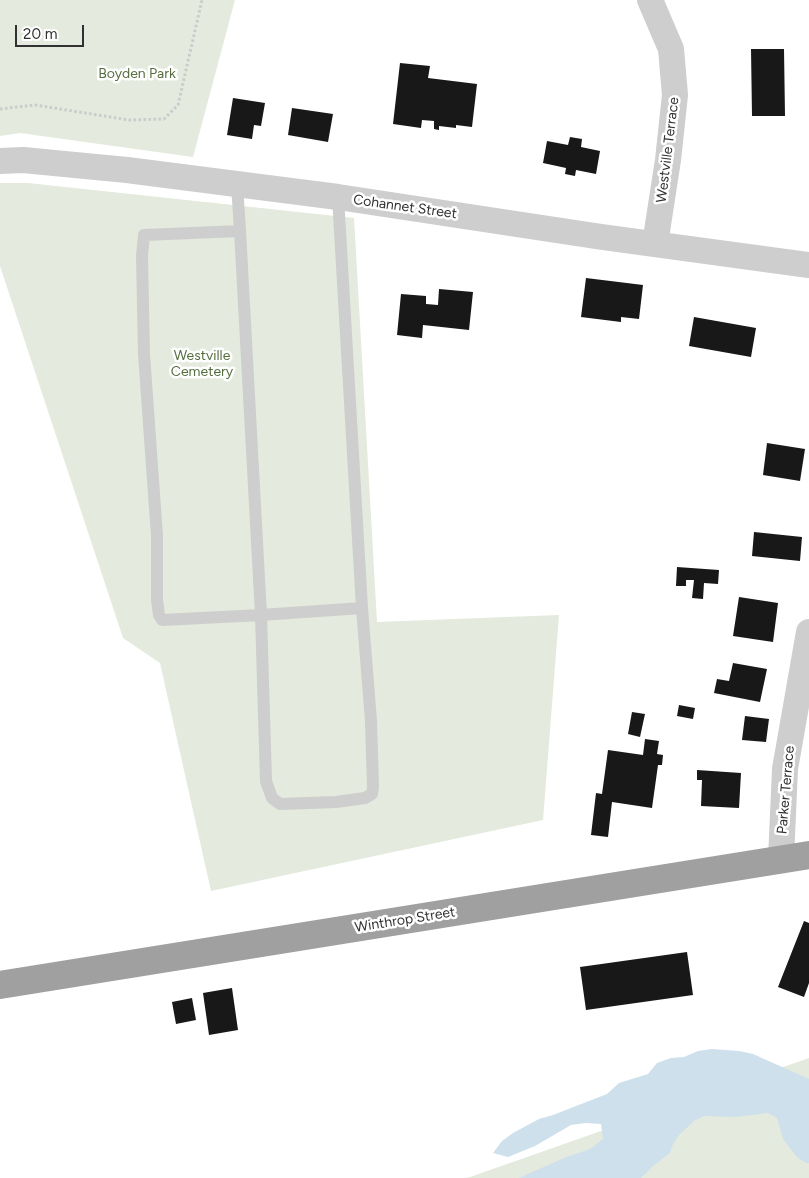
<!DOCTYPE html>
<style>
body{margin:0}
#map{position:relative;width:809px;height:1178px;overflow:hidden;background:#fff;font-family:Figtree,sans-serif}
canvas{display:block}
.scale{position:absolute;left:15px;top:25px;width:69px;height:22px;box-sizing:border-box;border:2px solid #313131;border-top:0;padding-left:6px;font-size:15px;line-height:18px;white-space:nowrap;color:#313131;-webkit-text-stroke:4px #fff;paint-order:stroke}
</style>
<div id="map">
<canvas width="809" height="1178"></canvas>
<div class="scale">20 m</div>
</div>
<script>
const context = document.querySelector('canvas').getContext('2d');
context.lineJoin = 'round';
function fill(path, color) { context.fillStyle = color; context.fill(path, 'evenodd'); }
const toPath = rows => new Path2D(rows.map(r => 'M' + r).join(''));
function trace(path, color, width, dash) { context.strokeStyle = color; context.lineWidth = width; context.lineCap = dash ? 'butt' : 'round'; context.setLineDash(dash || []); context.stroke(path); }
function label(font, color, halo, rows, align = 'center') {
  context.font = font + ' Figtree,sans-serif'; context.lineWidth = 5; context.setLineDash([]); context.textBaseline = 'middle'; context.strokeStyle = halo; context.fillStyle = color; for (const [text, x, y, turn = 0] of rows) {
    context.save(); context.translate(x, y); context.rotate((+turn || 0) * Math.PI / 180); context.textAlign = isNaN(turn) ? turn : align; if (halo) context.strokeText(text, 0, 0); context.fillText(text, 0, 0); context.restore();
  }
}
fill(toPath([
 [0,0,235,0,193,157,20,133,0,136],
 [0,183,28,183,354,218,377,622,559,615,543,820,211,891,160,663,123,638,0,266],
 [809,1058,809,1178,465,1178,470,1177]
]), '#e4eadd');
fill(toPath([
 [712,1049,739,1051,753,1054,809,1079,809,1163,806,1163,797,1157,783,1139,777,1118,768,1113,736,1117,704,1116,694,1121,679,1135,673,1144,670,1153,653,1166,641,1178,519,1178,564,1158,590,1149,603,1139,601,1124,586,1123,571,1125,535,1146,508,1157,493,1153,502,1141,513,1133,539,1119,553,1115,607,1094,619,1083,648,1074,657,1063,671,1058,684,1057,698,1051]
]), '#cde0ec');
fill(toPath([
 [751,49,784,49,785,116,752,116],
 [400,63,430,66,428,78,477,84,472,127,456,125,456,128,439,126,439,130,434,129,434,121,422,120,421,128,393,124],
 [233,98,265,103,261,126,254,125,252,139,227,135],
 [292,108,333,114,328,142,288,135],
 [570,137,582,139,581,147,600,151,596,174,576,170,575,176,565,174,566,168,543,163,547,141,568,145],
 [586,278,643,285,639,319,621,317,621,322,581,317],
 [439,289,473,292,469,330,423,325,422,338,397,335,401,294,426,296,426,304,438,305],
 [694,317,756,328,751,357,689,346],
 [767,443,805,449,800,481,763,475],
 [754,532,802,537,800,561,752,556],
 [677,567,719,570,718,584,704,583,703,599,692,598,694,580,686,580,686,586,676,586],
 [739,597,778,603,773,642,733,636],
 [733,663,767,669,760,702,714,693,717,679,729,681],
 [679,705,695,708,693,719,677,716],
 [632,712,645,714,640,737,628,734],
 [745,716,769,719,766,742,742,740],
 [645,739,659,741,657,754,663,755,662,765,658,765,652,808,612,802,608,837,591,835,596,793,602,794,608,750,643,755],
 [697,770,741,773,739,808,701,806,702,780,697,780],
 [804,921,809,923,809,983,804,997,778,987],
 [687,952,693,995,586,1010,580,967],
 [232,988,238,1030,209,1035,203,993],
 [192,998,196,1020,176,1024,172,1002]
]), '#181818');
trace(toPath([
 [0,109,35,105,129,120,164,119,178,105,202,0]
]), '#cbcbcb', 3, [2.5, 2.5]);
trace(toPath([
 [237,184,240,231,144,235,142,256,144,354,157,536,157,600,159,615,162,620,261,615,240,231],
 [338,197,362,608],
 [362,608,371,721,373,787,372,794,365,798,336,802,280,804,272,798,266,781,261,615,362,608]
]), '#cecece', 12);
trace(toPath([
 [650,0,671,49,675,95,668,160,655,244],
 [0,161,23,160,127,170,338,197,602,237,809,265],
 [781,859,785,769,809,632]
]), '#cecece', 26);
trace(toPath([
 [0,985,809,855]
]), '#a0a0a0', 28);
label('14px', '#546d3e', '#fff', [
 ["Boyden Park",137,74],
 ["Westville",202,356],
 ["Cemetery",202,372]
]);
label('14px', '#313131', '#fff', [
 ["Westville Terrace",668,150,-83],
 ["Cohannet Street",405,207,8],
 ["Parker Terrace",786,790,-85],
 ["Winthrop Street",405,920,-9]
]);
</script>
